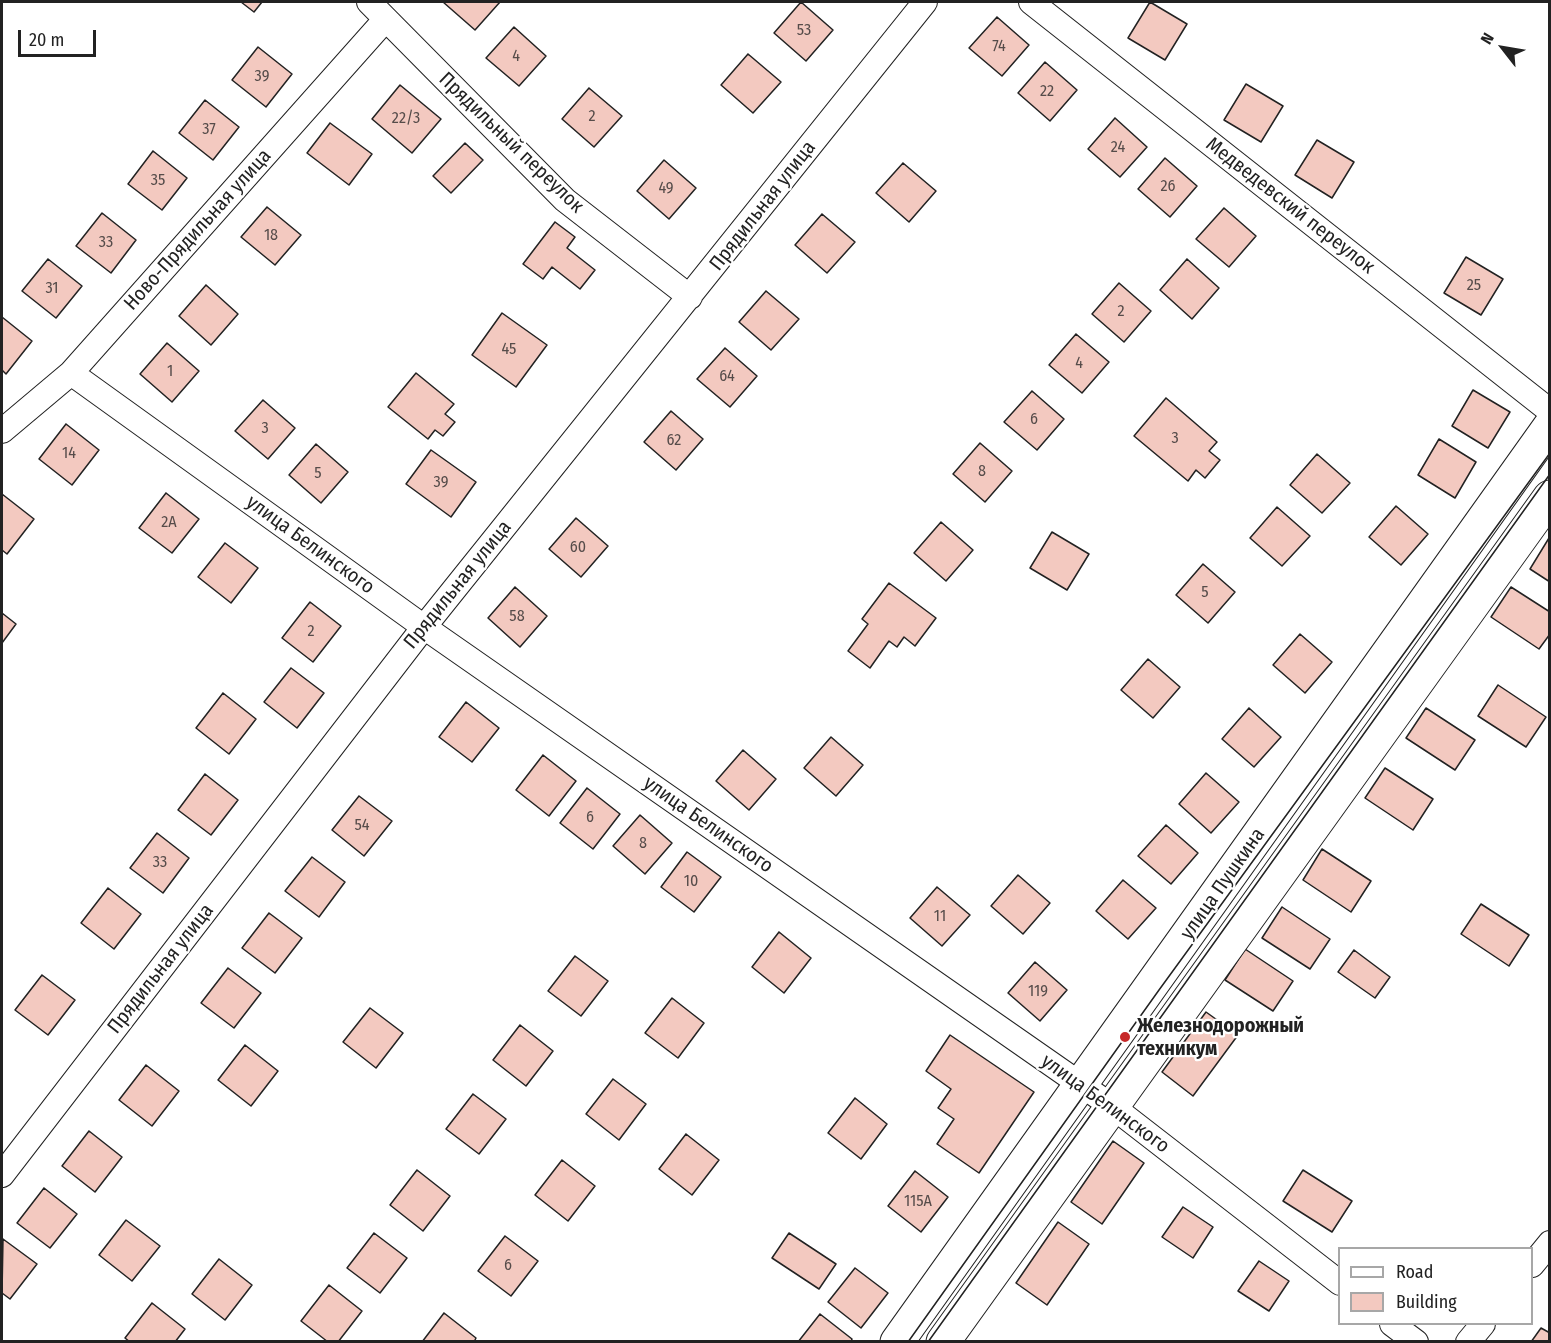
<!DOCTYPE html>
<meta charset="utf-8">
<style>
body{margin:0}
#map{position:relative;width:1551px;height:1343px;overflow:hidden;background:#fff;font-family:"Fira Sans Condensed",sans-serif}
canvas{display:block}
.frame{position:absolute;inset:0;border:3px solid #222;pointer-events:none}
.legend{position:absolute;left:1338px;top:1247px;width:195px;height:78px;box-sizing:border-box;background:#fff;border:2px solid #a7a7a7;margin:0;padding:8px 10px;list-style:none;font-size:18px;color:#222}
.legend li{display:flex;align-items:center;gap:12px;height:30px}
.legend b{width:30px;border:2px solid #a7a7a7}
.north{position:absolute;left:1473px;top:18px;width:60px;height:60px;-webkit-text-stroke:4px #fff;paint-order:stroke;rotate:301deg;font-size:16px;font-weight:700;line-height:24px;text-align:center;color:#222}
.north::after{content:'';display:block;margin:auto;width:21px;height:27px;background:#222;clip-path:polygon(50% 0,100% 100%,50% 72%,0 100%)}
.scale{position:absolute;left:18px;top:30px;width:78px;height:27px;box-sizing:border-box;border:3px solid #222;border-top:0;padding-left:8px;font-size:18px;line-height:21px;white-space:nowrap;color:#222;-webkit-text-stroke:4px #fff;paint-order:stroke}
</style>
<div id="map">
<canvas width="1551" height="1343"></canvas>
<div class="frame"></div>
<ul class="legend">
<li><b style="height:8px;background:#fff"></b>Road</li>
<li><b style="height:16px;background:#f3c9c0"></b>Building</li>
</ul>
<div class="north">N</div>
<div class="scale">20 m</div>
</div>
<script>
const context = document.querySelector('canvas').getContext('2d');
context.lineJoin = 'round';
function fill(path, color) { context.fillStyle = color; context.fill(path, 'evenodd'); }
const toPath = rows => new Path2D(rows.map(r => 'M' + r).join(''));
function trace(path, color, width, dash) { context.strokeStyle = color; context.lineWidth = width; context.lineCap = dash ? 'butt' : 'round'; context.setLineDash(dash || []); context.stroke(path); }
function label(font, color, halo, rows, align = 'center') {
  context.font = font + ' "Fira Sans Condensed",sans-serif'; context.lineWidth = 4.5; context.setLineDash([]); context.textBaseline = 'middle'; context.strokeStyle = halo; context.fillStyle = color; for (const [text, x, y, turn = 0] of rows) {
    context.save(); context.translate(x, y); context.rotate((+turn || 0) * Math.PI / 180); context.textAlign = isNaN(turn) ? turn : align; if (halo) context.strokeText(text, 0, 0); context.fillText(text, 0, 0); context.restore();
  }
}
const building = toPath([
 [241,2,262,2,254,12,241,2],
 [443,2,500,2,475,30,443,2],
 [801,2,833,30,806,61,774,33,801,2],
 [1150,2,1187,24,1165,60,1128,38,1150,2],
 [997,17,1029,45,1002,76,969,48,997,17],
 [514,27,546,56,519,86,486,58,514,27],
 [258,47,292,74,266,107,232,80,258,47],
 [748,54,781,82,753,113,721,85,748,54],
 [1045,62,1077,90,1050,121,1018,93,1045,62],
 [1246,84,1283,106,1261,142,1224,120,1246,84],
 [400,85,441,119,412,153,372,119,400,85],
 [589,88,622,116,594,147,562,119,589,88],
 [205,100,239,127,213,160,179,133,205,100],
 [1115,118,1147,147,1120,177,1088,149,1115,118],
 [330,123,372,154,349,185,307,153,330,123],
 [1317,140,1354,162,1332,198,1295,175,1317,140],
 [465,143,483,160,451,193,433,176,465,143],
 [153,151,187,178,162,210,128,184,153,151],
 [1165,158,1197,186,1170,217,1138,189,1165,158],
 [664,160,696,188,669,219,637,191,664,160],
 [903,163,936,191,909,222,876,193,903,163],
 [267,207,301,235,275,265,241,237,267,207],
 [1224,208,1256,236,1229,267,1196,239,1224,208],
 [102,213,136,240,111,273,76,246,102,213],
 [822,214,855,242,827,273,795,245,822,214],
 [555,222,575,237,567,248,595,270,580,289,552,267,543,279,523,264,555,222],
 [1466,257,1503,279,1481,315,1444,293,1466,257],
 [48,259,82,286,56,318,22,291,48,259],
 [1187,259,1219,288,1192,319,1160,290,1187,259],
 [1119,283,1151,311,1124,342,1092,314,1119,283],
 [206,285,238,314,211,345,179,316,206,285],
 [766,291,799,319,771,350,739,322,766,291],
 [502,313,547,345,516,387,472,355,502,313],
 [2,317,32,341,6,374,2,370,2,317],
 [1076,334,1109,362,1082,393,1049,365,1076,334],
 [167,343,199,371,172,402,140,374,167,343],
 [725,348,757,376,730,407,697,379,725,348],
 [416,373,454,404,445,414,455,422,443,436,435,430,428,439,388,407,416,373],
 [1473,390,1510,412,1488,448,1452,426,1473,390],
 [1032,391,1064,419,1037,450,1004,422,1032,391],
 [1166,398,1217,442,1209,451,1220,460,1205,478,1196,470,1188,481,1134,436,1166,398],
 [263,400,295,428,268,459,235,431,263,400],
 [671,411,703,439,676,470,644,442,671,411],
 [66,424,99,450,72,485,39,459,66,424],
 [1439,439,1476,462,1455,498,1418,475,1439,439],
 [980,443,1012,471,985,502,953,474,980,443],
 [316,444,348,472,321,503,289,475,316,444],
 [431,450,476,482,451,517,406,484,431,450],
 [1317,454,1350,483,1322,513,1290,485,1317,454],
 [166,493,199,519,172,553,139,528,166,493],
 [2,494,34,519,7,554,2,550,2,494],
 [1396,506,1428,534,1401,565,1369,537,1396,506],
 [1277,507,1310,536,1282,566,1250,538,1277,507],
 [576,518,608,546,581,577,549,549,576,518],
 [941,522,973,550,946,581,914,553,941,522],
 [1052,532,1089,554,1067,590,1030,568,1052,532],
 [1549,538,1550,538,1550,582,1530,569,1549,538],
 [225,543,258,568,231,603,198,577,225,543],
 [1203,564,1235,592,1208,623,1176,595,1203,564],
 [889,583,936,618,915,646,904,637,897,647,889,641,870,668,848,651,868,624,862,619,889,583],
 [515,587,547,616,520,647,488,618,515,587],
 [1511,587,1550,612,1550,634,1539,649,1491,617,1511,587],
 [310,602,341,626,313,662,282,638,310,602],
 [2,613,16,624,2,643,2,613],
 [1300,634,1332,662,1305,693,1273,665,1300,634],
 [1148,659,1180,687,1153,718,1121,690,1148,659],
 [291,668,324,693,297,728,264,702,291,668],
 [1498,685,1546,717,1526,747,1478,716,1498,685],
 [223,693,256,719,229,754,196,728,223,693],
 [466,702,499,728,472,762,439,737,466,702],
 [1249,708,1281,737,1254,767,1222,739,1249,708],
 [1426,708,1475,740,1455,770,1406,738,1426,708],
 [831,737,863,765,836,796,804,768,831,737],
 [743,750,776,779,749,810,716,781,743,750],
 [543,755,576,781,549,816,516,790,543,755],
 [1385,768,1433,799,1413,830,1365,798,1385,768],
 [1206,773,1239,802,1211,833,1179,804,1206,773],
 [205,774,238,800,211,835,178,810,205,774],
 [587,788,620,814,593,849,560,823,587,788],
 [359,796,392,821,364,856,332,830,359,796],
 [640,815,672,843,645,874,613,846,640,815],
 [1166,825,1198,853,1171,884,1138,856,1166,825],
 [157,833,189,858,163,893,130,868,157,833],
 [1322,849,1371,881,1351,912,1303,880,1322,849],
 [687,852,721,877,694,912,661,887,687,852],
 [312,857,345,882,319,917,285,891,312,857],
 [1018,875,1050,903,1023,934,991,906,1018,875],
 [1123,880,1156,908,1128,939,1096,911,1123,880],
 [937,887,970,915,942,946,910,918,937,887],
 [108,888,141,914,114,949,81,923,108,888],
 [1481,904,1529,935,1509,966,1461,934,1481,904],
 [1282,907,1330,939,1310,969,1262,938,1282,907],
 [269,913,302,938,275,973,242,948,269,913],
 [779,932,811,958,784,993,752,967,779,932],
 [1245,949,1293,981,1273,1011,1225,980,1245,949],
 [1354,950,1390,977,1375,998,1338,972,1354,950],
 [575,956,608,981,581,1016,548,991,575,956],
 [1035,962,1067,990,1040,1021,1008,993,1035,962],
 [228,968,261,993,234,1028,201,1003,228,968],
 [42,975,75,1000,48,1035,15,1010,42,975],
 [672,998,704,1023,678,1058,645,1033,672,998],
 [370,1008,403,1033,376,1068,343,1042,370,1008],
 [1206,1012,1238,1035,1193,1096,1162,1072,1206,1012],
 [520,1025,553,1051,526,1086,493,1060,520,1025],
 [950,1035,1034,1092,979,1173,937,1144,954,1119,938,1108,951,1089,926,1071,950,1035],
 [245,1045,278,1071,251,1106,218,1080,245,1045],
 [146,1065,179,1091,152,1126,119,1100,146,1065],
 [613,1079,646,1104,619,1140,586,1114,613,1079],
 [473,1094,506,1119,479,1154,446,1129,473,1094],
 [855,1098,887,1124,861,1159,828,1133,855,1098],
 [89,1131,122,1157,95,1192,62,1166,89,1131],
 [686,1134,719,1160,692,1195,659,1169,686,1134],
 [1113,1141,1144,1163,1102,1224,1071,1202,1113,1141],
 [562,1160,595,1186,568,1221,535,1195,562,1160],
 [417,1170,450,1196,423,1231,390,1205,417,1170],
 [1303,1170,1352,1201,1332,1232,1283,1201,1303,1170],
 [915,1171,948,1197,921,1232,888,1206,915,1171],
 [44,1188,77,1214,50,1248,17,1223,44,1188],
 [1183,1207,1213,1227,1193,1258,1162,1237,1183,1207],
 [126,1220,160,1246,132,1281,99,1255,126,1220],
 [1058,1222,1089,1244,1047,1305,1016,1283,1058,1222],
 [374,1233,407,1258,380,1293,347,1268,374,1233],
 [789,1233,836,1264,819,1289,772,1258,789,1233],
 [505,1236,538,1261,511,1296,478,1271,505,1236],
 [3,1239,37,1264,10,1299,2,1293,3,1239],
 [219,1259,252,1285,225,1320,192,1294,219,1259],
 [1259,1261,1289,1281,1269,1311,1238,1291,1259,1261],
 [855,1268,888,1293,861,1328,828,1302,855,1268],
 [329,1285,362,1311,338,1342,328,1342,301,1321,329,1285],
 [152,1303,185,1329,175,1342,130,1342,125,1338,152,1303],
 [444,1313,476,1338,474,1342,422,1342,444,1313],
 [820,1314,852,1339,851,1342,798,1342,820,1314],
 [1541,1328,1550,1333,1550,1342,1531,1342,1541,1328]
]);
fill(building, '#f3c9c0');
trace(building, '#222', 1.5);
const minor = toPath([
 [369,2,565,200,690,297],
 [1031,2,1550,411],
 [71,373,424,627,1113,1107,1340,1283],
 [2,431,71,373,385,20],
 [2,1175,424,627,925,2],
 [1532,1265,1550,1243],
 [1392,1324,1416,1342],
 [1468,1342,1483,1324]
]);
const secondary = toPath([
 [897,1342,1550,426],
 [943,1342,1550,497]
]);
trace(minor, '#222', 26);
trace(secondary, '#222', 35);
trace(minor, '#fff', 24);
trace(secondary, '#fff', 33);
trace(toPath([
 [908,1342,1159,990,1550,453],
 [928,1342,1550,474]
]), '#222', 1.5);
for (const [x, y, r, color] of [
 [1125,1037,6,"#c62828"]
]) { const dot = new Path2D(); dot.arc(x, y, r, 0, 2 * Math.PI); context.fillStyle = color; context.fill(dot); trace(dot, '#fff', 2); }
label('16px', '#564c4a', null, [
 ["53",804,31],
 ["74",999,47],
 ["4",516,57],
 ["39",262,77],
 ["22",1047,92],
 ["2",592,117],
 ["22/3",406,119],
 ["37",209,130],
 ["24",1118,148],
 ["35",158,181],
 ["26",1168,187],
 ["49",666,189],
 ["18",271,236],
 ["33",106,243],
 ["25",1474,286],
 ["31",52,289],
 ["2",1121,312],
 ["45",509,350],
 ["4",1079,364],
 ["1",170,372],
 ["64",727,377],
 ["6",1034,420],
 ["3",265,429],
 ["3",1175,439],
 ["62",674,441],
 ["14",69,454],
 ["8",982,472],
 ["5",318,474],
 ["39",441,483],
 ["2А",169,523],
 ["60",578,548],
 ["5",1205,593],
 ["58",517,617],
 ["2",311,632],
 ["6",590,818],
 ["54",362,826],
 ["8",643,844],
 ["33",160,863],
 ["10",691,882],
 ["11",940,917],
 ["119",1038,992],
 ["115А",918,1202],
 ["6",508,1266]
]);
label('20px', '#222', '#fff', [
 ["Прядильный переулок",511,143,44],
 ["Прядильная улица",763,206,-52],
 ["Медведевский переулок",1290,206,38],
 ["Ново-Прядильная улица",198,230,-48],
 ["улица Белинского",310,545,36],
 ["Прядильная улица",458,585,-51],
 ["улица Белинского",708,825,35],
 ["улица Пушкина",1223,884,-55],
 ["Прядильная улица",161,969,-52],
 ["улица Белинского",1105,1104,36]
]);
label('bold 20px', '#222', '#fff', [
 ["Железнодорожный",1137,1026],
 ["техникум",1137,1049]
], 'left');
</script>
